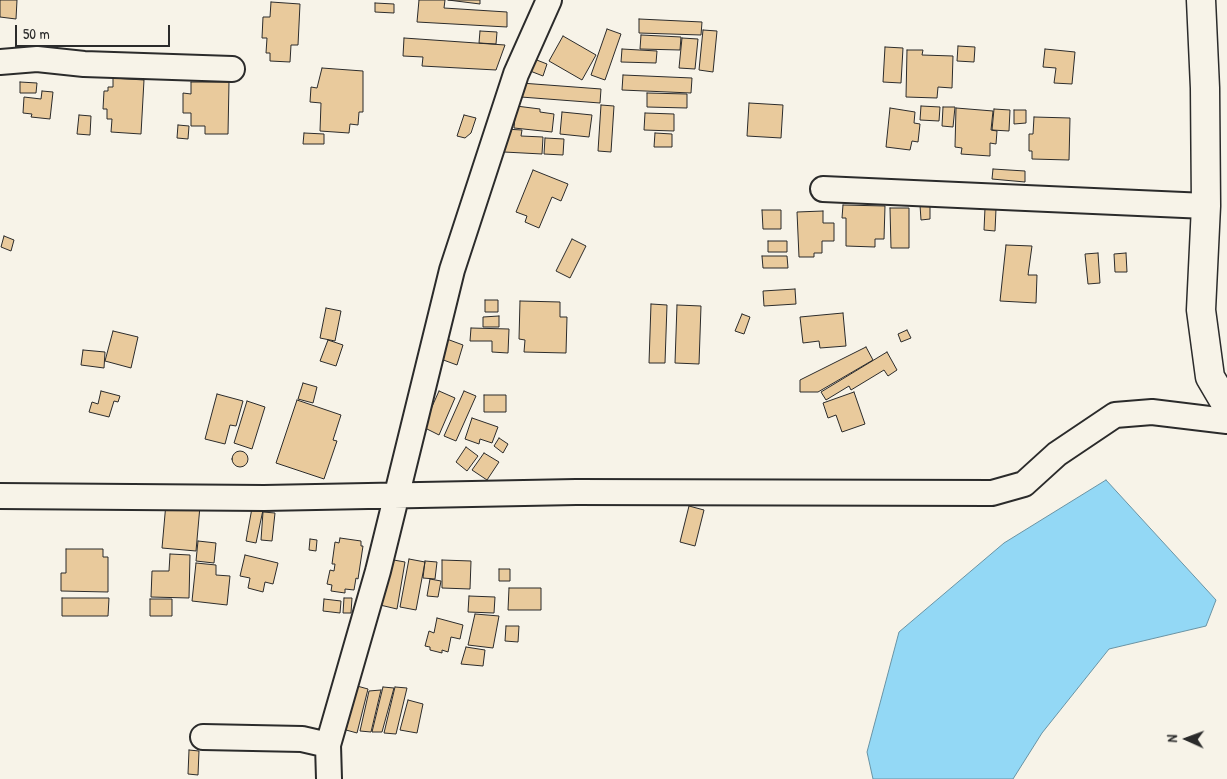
<!DOCTYPE html>
<style>
body{margin:0}
#map{position:relative;width:1227px;height:779px;overflow:hidden;background:#f7f3e8;font-family:"Patrick Hand",sans-serif}
canvas{display:block}
.north{position:absolute;left:1162px;top:714px;width:50px;height:50px;-webkit-text-stroke:4px #f7f3e8;paint-order:stroke;rotate:272deg;font-size:14px;font-weight:700;line-height:20px;text-align:center;color:#2b2b2b}
.north::after{content:'';display:block;margin:auto;width:18px;height:22px;background:#2b2b2b;clip-path:polygon(50% 0,100% 100%,50% 72%,0 100%)}
.scale{position:absolute;left:15px;top:25px;width:155px;height:22px;box-sizing:border-box;border:2px solid #2b2b2b;border-top:0;padding-left:6px;font-size:15px;line-height:18px;white-space:nowrap;color:#2b2b2b;-webkit-text-stroke:4px #f7f3e8;paint-order:stroke}
</style>
<div id="map">
<canvas width="1227" height="779"></canvas>
<div class="north">N</div>
<div class="scale">50 m</div>
</div>
<script>
const context = document.querySelector('canvas').getContext('2d');
context.lineJoin = 'round';
function fill(path, color) { context.fillStyle = color; context.fill(path, 'evenodd'); }
const toPath = rows => new Path2D(rows.map(r => 'M' + r).join(''));
function trace(path, color, width, dash) { context.strokeStyle = color; context.lineWidth = width; context.lineCap = dash ? 'butt' : 'round'; context.setLineDash(dash || []); context.stroke(path); }
const water = toPath([
 [1106,480,1216,600,1206,626,1109,649,1042,733,1013,779,873,779,867,752,899,632,1004,543,1106,480]
]);
fill(water, '#93d8f5');
trace(water, '#6993a4', 1);
const building = toPath([
 [0,0,17,0,16,19,0,17,0,0],
 [419,0,445,0,444,8,507,12,507,27,417,22,419,0],
 [448,0,480,0,480,4,448,0],
 [271,2,300,4,298,45,291,45,290,62,270,61,270,53,266,53,267,38,262,38,263,17,270,17,271,2],
 [375,3,394,4,394,13,375,12,375,3],
 [639,19,702,22,701,35,639,33,639,19],
 [607,29,621,34,605,80,591,75,607,29],
 [703,30,717,31,713,72,699,70,703,30],
 [480,31,497,32,496,44,479,43,480,31],
 [641,35,681,37,680,50,640,49,641,35],
 [563,36,596,55,582,80,549,61,563,36],
 [404,38,505,45,496,70,422,66,423,57,403,56,404,38],
 [682,38,698,39,695,69,679,68,682,38],
 [958,46,975,47,974,62,957,61,958,46],
 [885,47,903,48,901,83,883,82,885,47],
 [622,49,657,51,656,63,621,62,622,49],
 [1045,49,1075,52,1072,84,1054,83,1056,68,1043,67,1045,49],
 [907,50,923,50,922,55,953,56,952,88,938,87,937,98,906,97,907,50],
 [529,57,547,64,543,76,525,69,529,57],
 [322,68,363,71,363,112,359,112,358,125,350,124,349,133,320,131,321,103,310,102,311,87,317,88,322,68],
 [623,75,692,78,691,93,622,90,623,75],
 [113,78,144,80,141,134,111,132,112,119,107,119,107,109,103,109,104,91,108,91,108,87,113,87,113,78],
 [20,82,37,83,36,93,20,93,20,82],
 [191,82,229,82,228,134,205,134,205,126,191,126,191,113,183,113,183,93,191,94,191,82],
 [521,83,601,89,600,103,521,97,521,83],
 [42,91,53,92,50,119,31,117,32,114,23,113,24,97,41,99,42,91],
 [647,93,687,94,687,108,647,107,647,93],
 [749,103,783,105,781,138,747,136,749,103],
 [601,105,614,106,611,152,598,151,601,105],
 [516,106,540,109,540,112,554,114,552,132,514,128,516,106],
 [921,106,940,107,939,121,920,120,921,106],
 [943,107,955,107,953,127,942,126,943,107],
 [890,108,915,112,914,123,920,124,918,142,912,141,910,150,886,147,890,108],
 [956,108,993,111,991,130,997,131,996,144,990,143,990,156,961,154,962,148,955,147,956,108],
 [994,109,1010,110,1009,131,992,130,994,109],
 [1014,110,1026,110,1026,123,1014,124,1014,110],
 [562,112,592,115,589,137,560,134,562,112],
 [645,113,674,114,674,131,644,130,645,113],
 [79,115,91,116,90,135,77,134,79,115],
 [464,115,476,118,471,133,465,138,457,136,464,115],
 [1034,117,1070,118,1069,160,1032,159,1032,151,1029,151,1029,134,1033,134,1034,117],
 [178,125,189,126,188,139,177,138,178,125],
 [505,129,522,130,521,136,543,137,542,154,504,152,505,129],
 [304,133,324,134,324,144,303,144,304,133],
 [655,133,672,134,672,147,654,147,655,133],
 [545,138,564,139,563,155,544,154,545,138],
 [993,169,1025,171,1025,182,992,179,993,169],
 [533,170,568,184,561,201,552,197,539,228,525,222,527,216,516,212,533,170],
 [843,205,885,206,884,239,875,239,875,247,846,246,846,218,842,218,843,205],
 [920,205,930,205,930,219,921,220,920,205],
 [890,208,909,208,909,248,891,248,890,208],
 [985,208,996,209,995,231,984,230,985,208],
 [762,210,781,210,781,229,763,229,762,210],
 [823,211,823,223,834,223,834,241,822,241,822,253,814,253,814,257,799,257,797,212,823,211],
 [4,236,14,240,11,251,1,247,4,236],
 [572,239,586,246,570,278,556,271,572,239],
 [768,241,787,241,787,252,768,252,768,241],
 [1006,245,1032,246,1028,275,1037,275,1036,303,1000,301,1006,245],
 [1098,253,1100,283,1088,284,1085,254,1098,253],
 [1126,253,1127,272,1115,272,1114,254,1126,253],
 [762,256,787,256,788,268,763,268,762,256],
 [795,289,796,304,764,306,763,291,795,289],
 [485,300,498,300,498,312,485,312,485,300],
 [520,301,560,302,560,317,567,317,566,353,524,352,525,340,519,339,520,301],
 [651,304,667,305,665,363,649,363,651,304],
 [677,305,701,306,699,364,675,363,677,305],
 [326,308,341,311,335,341,320,338,326,308],
 [843,313,846,346,820,348,819,341,803,343,800,317,843,313],
 [742,314,750,317,744,334,735,331,742,314],
 [499,316,499,327,483,327,483,317,499,316],
 [471,328,509,329,508,353,492,352,492,341,470,341,471,328],
 [907,330,911,338,901,342,898,334,907,330],
 [113,331,138,337,131,368,105,361,113,331],
 [444,338,463,345,457,365,438,358,444,338],
 [328,340,343,345,336,366,320,361,328,340],
 [866,347,873,360,818,392,800,392,800,380,866,347],
 [83,350,105,352,104,368,81,365,83,350],
 [887,352,897,370,888,376,884,370,851,390,849,386,826,400,821,392,887,352],
 [303,383,317,387,313,403,298,399,303,383],
 [101,391,120,396,118,402,114,401,109,417,89,412,92,402,98,404,101,391],
 [439,391,455,398,439,435,423,427,439,391],
 [464,391,476,396,456,441,444,436,464,391],
 [854,392,865,424,842,432,836,415,828,418,823,403,854,392],
 [217,394,243,401,236,426,230,425,225,444,205,439,217,394],
 [484,395,506,395,506,412,484,412,484,395],
 [297,400,341,415,333,440,337,441,324,479,276,463,297,400],
 [247,401,265,407,252,449,234,443,247,401],
 [472,418,498,427,492,443,480,439,479,444,465,439,472,418],
 [499,438,508,444,503,453,494,446,499,438],
 [466,447,478,456,467,471,456,462,466,447],
 '232 459a8 8 0 1 1 16 0a8 8 0 1 1-16 0Z',
 [484,453,499,462,487,480,472,470,484,453],
 [166,503,200,506,196,551,162,548,166,503],
 [689,506,704,510,695,546,680,542,689,506],
 [252,508,263,510,256,543,246,541,252,508],
 [263,512,275,513,272,541,261,540,263,512],
 [340,538,361,541,361,546,363,546,358,579,356,578,354,590,345,589,345,593,331,591,332,585,327,584,330,570,334,571,335,564,332,564,335,542,339,543,340,538],
 [310,539,317,540,316,551,309,550,310,539],
 [198,541,216,543,214,563,196,561,198,541],
 [66,549,103,549,103,557,108,557,108,592,61,591,61,573,66,573,66,549],
 [170,554,190,555,189,598,151,597,152,571,169,571,170,554],
 [245,555,278,563,273,584,265,582,263,592,248,588,250,578,240,576,245,555],
 [388,559,405,562,397,609,380,605,388,559],
 [409,559,425,562,416,610,400,607,409,559],
 [442,560,471,561,470,589,442,588,442,560],
 [425,561,437,562,435,579,423,578,425,561],
 [196,563,216,565,216,575,230,576,227,605,192,601,196,563],
 [499,569,510,569,510,581,499,581,499,569],
 [430,579,441,581,438,597,427,596,430,579],
 [509,588,541,588,541,610,508,610,509,588],
 [469,596,495,597,494,613,468,612,469,596],
 [62,598,109,598,108,616,62,616,62,598],
 [344,598,352,598,351,613,343,613,344,598],
 [150,599,172,599,172,616,150,616,150,599],
 [324,599,341,601,340,613,323,611,324,599],
 [475,614,499,616,493,648,468,645,475,614],
 [437,618,463,625,460,639,451,637,448,652,442,650,442,653,430,650,430,647,425,646,429,631,434,633,437,618],
 [506,626,519,626,518,642,505,641,506,626],
 [466,647,485,650,483,666,461,664,466,647],
 [357,686,368,689,357,733,346,730,357,686],
 [383,687,394,688,382,732,372,732,383,687],
 [395,687,407,688,396,734,384,733,395,687],
 [381,690,371,732,360,731,369,691,381,690],
 [408,700,423,704,417,733,400,730,408,700],
 [189,750,199,751,198,775,188,774,189,750]
]);
fill(building, '#e9ca9c');
trace(building, '#2b2b2b', 1);
const street = toPath([
 [0,62,37,59,84,64,232,69],
 [823,189,1206,206],
 [0,496,264,498,576,492,992,493,1024,484,1057,454,1115,415,1152,412,1227,421],
 [203,737,302,739,328,745],
 [329,779,328,745,378,571,452,270,516,74,549,0]
]);
const secondary = toPath([
 [1201,0,1205,88,1206,206,1201,310,1210,377,1227,406]
]);
trace(street, '#2b2b2b', 28);
trace(secondary, '#2b2b2b', 31);
trace(street, '#f7f3e8', 24);
trace(secondary, '#f7f3e8', 28);
</script>
